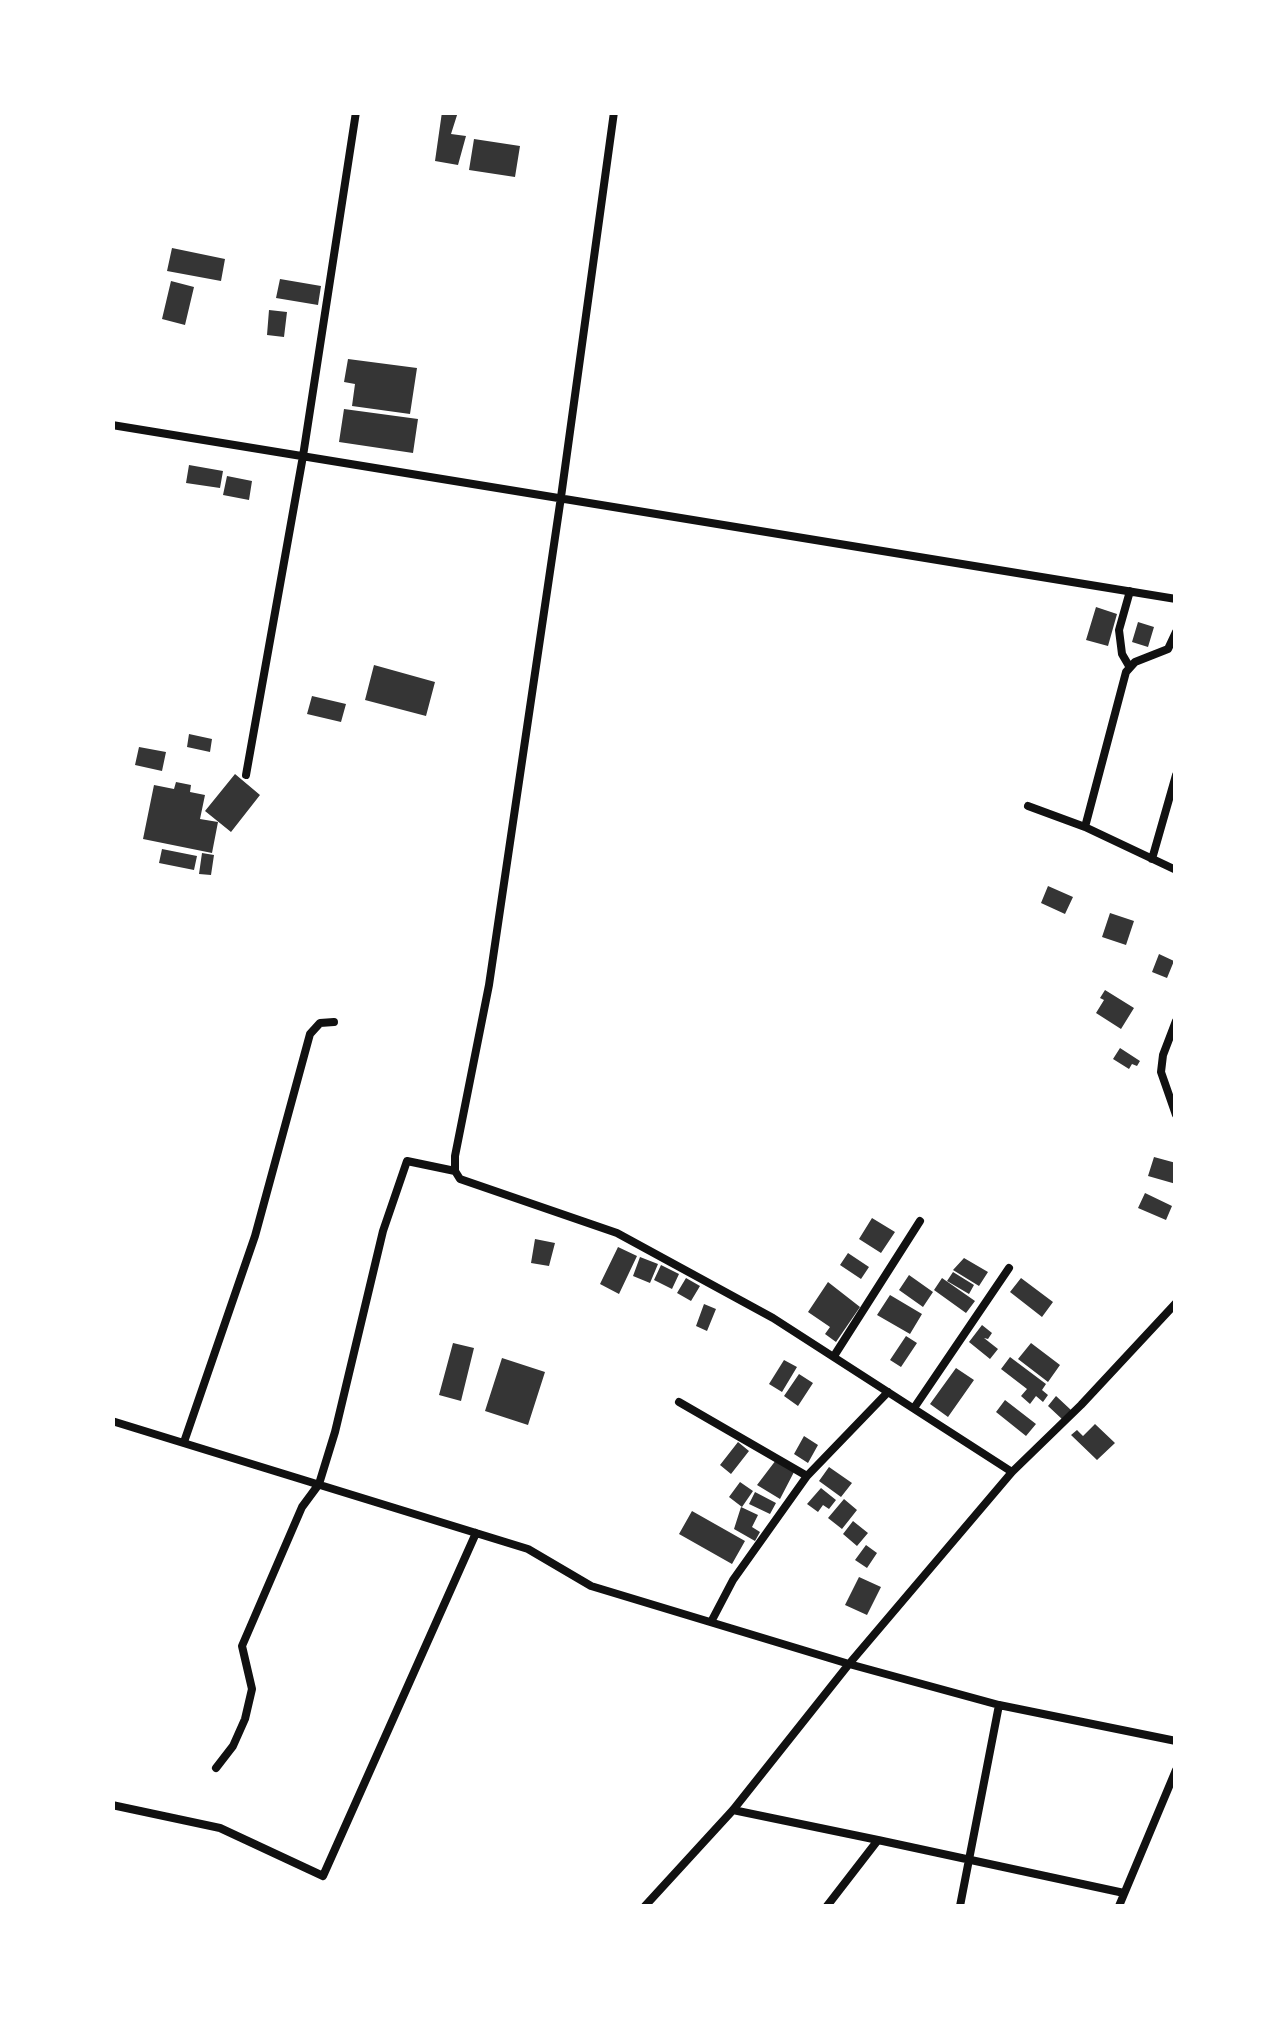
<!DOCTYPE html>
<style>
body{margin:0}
#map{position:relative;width:1288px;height:2019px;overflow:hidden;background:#fff;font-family:"Alegreya Sans",sans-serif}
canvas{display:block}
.frame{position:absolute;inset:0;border:115px solid #fff;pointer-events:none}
</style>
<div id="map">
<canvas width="1288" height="2019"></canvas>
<div class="frame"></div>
</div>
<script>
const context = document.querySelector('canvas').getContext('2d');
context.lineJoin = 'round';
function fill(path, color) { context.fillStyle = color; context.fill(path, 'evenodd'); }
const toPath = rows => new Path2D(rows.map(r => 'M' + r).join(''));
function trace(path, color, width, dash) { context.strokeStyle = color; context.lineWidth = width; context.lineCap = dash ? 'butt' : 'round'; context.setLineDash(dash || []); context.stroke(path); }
fill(toPath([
 [442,112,458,112,451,134,466,136,458,165,435,161],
 [474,139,520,146,515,177,469,170],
 [172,248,225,259,221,281,167,271],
 [280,279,321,286,318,305,276,298],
 [171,281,194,287,185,325,162,319],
 [269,310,287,312,284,337,267,335],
 [348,359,417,368,410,414,352,406,355,384,344,382],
 [344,409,418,419,413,453,339,442],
 [189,465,223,471,220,488,186,483],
 [227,476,252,481,249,500,223,495],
 [1096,607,1117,614,1108,646,1086,640],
 [1138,622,1154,627,1148,647,1132,642],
 [374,665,435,682,426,716,365,700],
 [312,696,346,704,341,722,307,714],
 [189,734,212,739,210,752,187,747],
 [139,747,166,752,162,771,135,765],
 [235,774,260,795,231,832,205,811],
 [176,782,191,785,190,792,205,795,200,819,218,822,212,853,143,839,154,785,174,789],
 [162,849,197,856,194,870,159,863],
 [202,853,214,855,211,875,199,874],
 [1048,886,1073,897,1065,914,1041,903],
 [1110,913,1134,921,1126,945,1102,937],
 [1159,954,1174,961,1167,978,1152,972],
 [1105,990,1134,1008,1121,1029,1096,1013,1104,1000,1100,998],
 [1120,1048,1140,1061,1137,1066,1132,1064,1129,1069,1113,1059],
 [1154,1157,1176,1163,1176,1184,1148,1176],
 [1145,1193,1172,1206,1166,1220,1138,1208],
 [872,1218,895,1232,881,1253,859,1239],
 [535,1239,555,1243,549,1266,531,1263],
 [618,1247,637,1256,619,1294,600,1284],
 [848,1253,869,1267,861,1279,840,1265],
 [640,1257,658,1264,650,1283,633,1276],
 [964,1258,988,1272,979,1286,953,1270],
 [661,1265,679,1274,672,1289,654,1280],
 [953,1272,974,1285,969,1294,947,1281],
 [909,1275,933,1292,923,1307,899,1290],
 [686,1278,700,1286,691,1301,677,1293],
 [942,1278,975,1301,966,1313,934,1290],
 [1021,1278,1053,1302,1042,1317,1010,1292],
 [828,1282,860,1307,836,1342,825,1334,830,1327,808,1312],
 [890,1295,922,1314,910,1334,877,1315],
 [704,1304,716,1309,707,1331,696,1326],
 [982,1325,992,1333,988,1339,984,1338,998,1349,990,1359,969,1342],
 [906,1336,917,1343,901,1367,890,1360],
 [453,1343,474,1348,461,1401,439,1395],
 [1031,1343,1060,1365,1048,1382,1018,1359],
 [1010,1357,1046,1384,1042,1390,1048,1395,1043,1402,1036,1396,1030,1404,1021,1396,1027,1389,1001,1369],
 [502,1358,545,1372,528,1425,485,1411],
 [784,1360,797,1367,782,1392,769,1384],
 [956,1368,974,1380,948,1417,930,1404],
 [799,1374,813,1383,798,1406,784,1396],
 [1056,1396,1071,1410,1063,1420,1048,1406],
 [1005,1400,1036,1424,1026,1436,996,1412],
 [1095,1424,1115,1443,1097,1460,1071,1435,1077,1430,1083,1436],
 [804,1436,818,1445,808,1463,794,1454],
 [738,1442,749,1451,731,1474,720,1465],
 [776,1460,794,1472,780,1499,757,1485],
 [829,1467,852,1483,841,1497,819,1481],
 [740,1482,753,1491,742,1507,729,1497],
 [821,1488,836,1500,829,1509,823,1505,818,1512,807,1504],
 [755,1492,776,1503,770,1514,749,1504],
 [844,1499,857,1510,842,1529,828,1518],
 [741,1507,758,1515,752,1527,760,1532,755,1541,734,1529],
 [692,1511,745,1541,732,1564,679,1534],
 [853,1521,868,1533,857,1546,843,1534],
 [866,1545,877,1553,867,1568,855,1560],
 [859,1577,881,1587,867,1615,845,1605]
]), '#353535');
trace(toPath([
 [614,112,561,497,489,985,455,1156,455,1171,460,1179,617,1233,773,1318,1012,1472],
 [112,425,1176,599],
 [1176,632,1168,649,1135,662,1126,672,1085,827,1176,870],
 [1129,666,1122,654,1119,630,1130,591],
 [246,775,303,456,356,112],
 [1028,806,1085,827],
 [1152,859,1176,775],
 [1176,1021,1163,1055,1161,1072,1176,1115],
 [834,1356,920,1221],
 [679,1402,807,1476],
 [914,1408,1009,1268],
 [112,1421,528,1549,591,1586,849,1664,999,1705,1176,1741],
 [184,1442,255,1236,310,1034,320,1023,334,1022],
 [711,1622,733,1580,807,1476,888,1392],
 [216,1768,233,1746,245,1719,252,1689,242,1646,302,1507,319,1484,335,1432,383,1231,407,1161,455,1171],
 [112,1805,220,1828,323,1876,476,1533],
 [733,1810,878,1840,827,1906],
 [878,1840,1124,1893],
 [645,1906,733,1810,849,1664,1012,1472,1081,1405,1176,1303],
 [960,1906,999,1705],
 [1119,1906,1176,1770]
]), '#111', 8);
</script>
